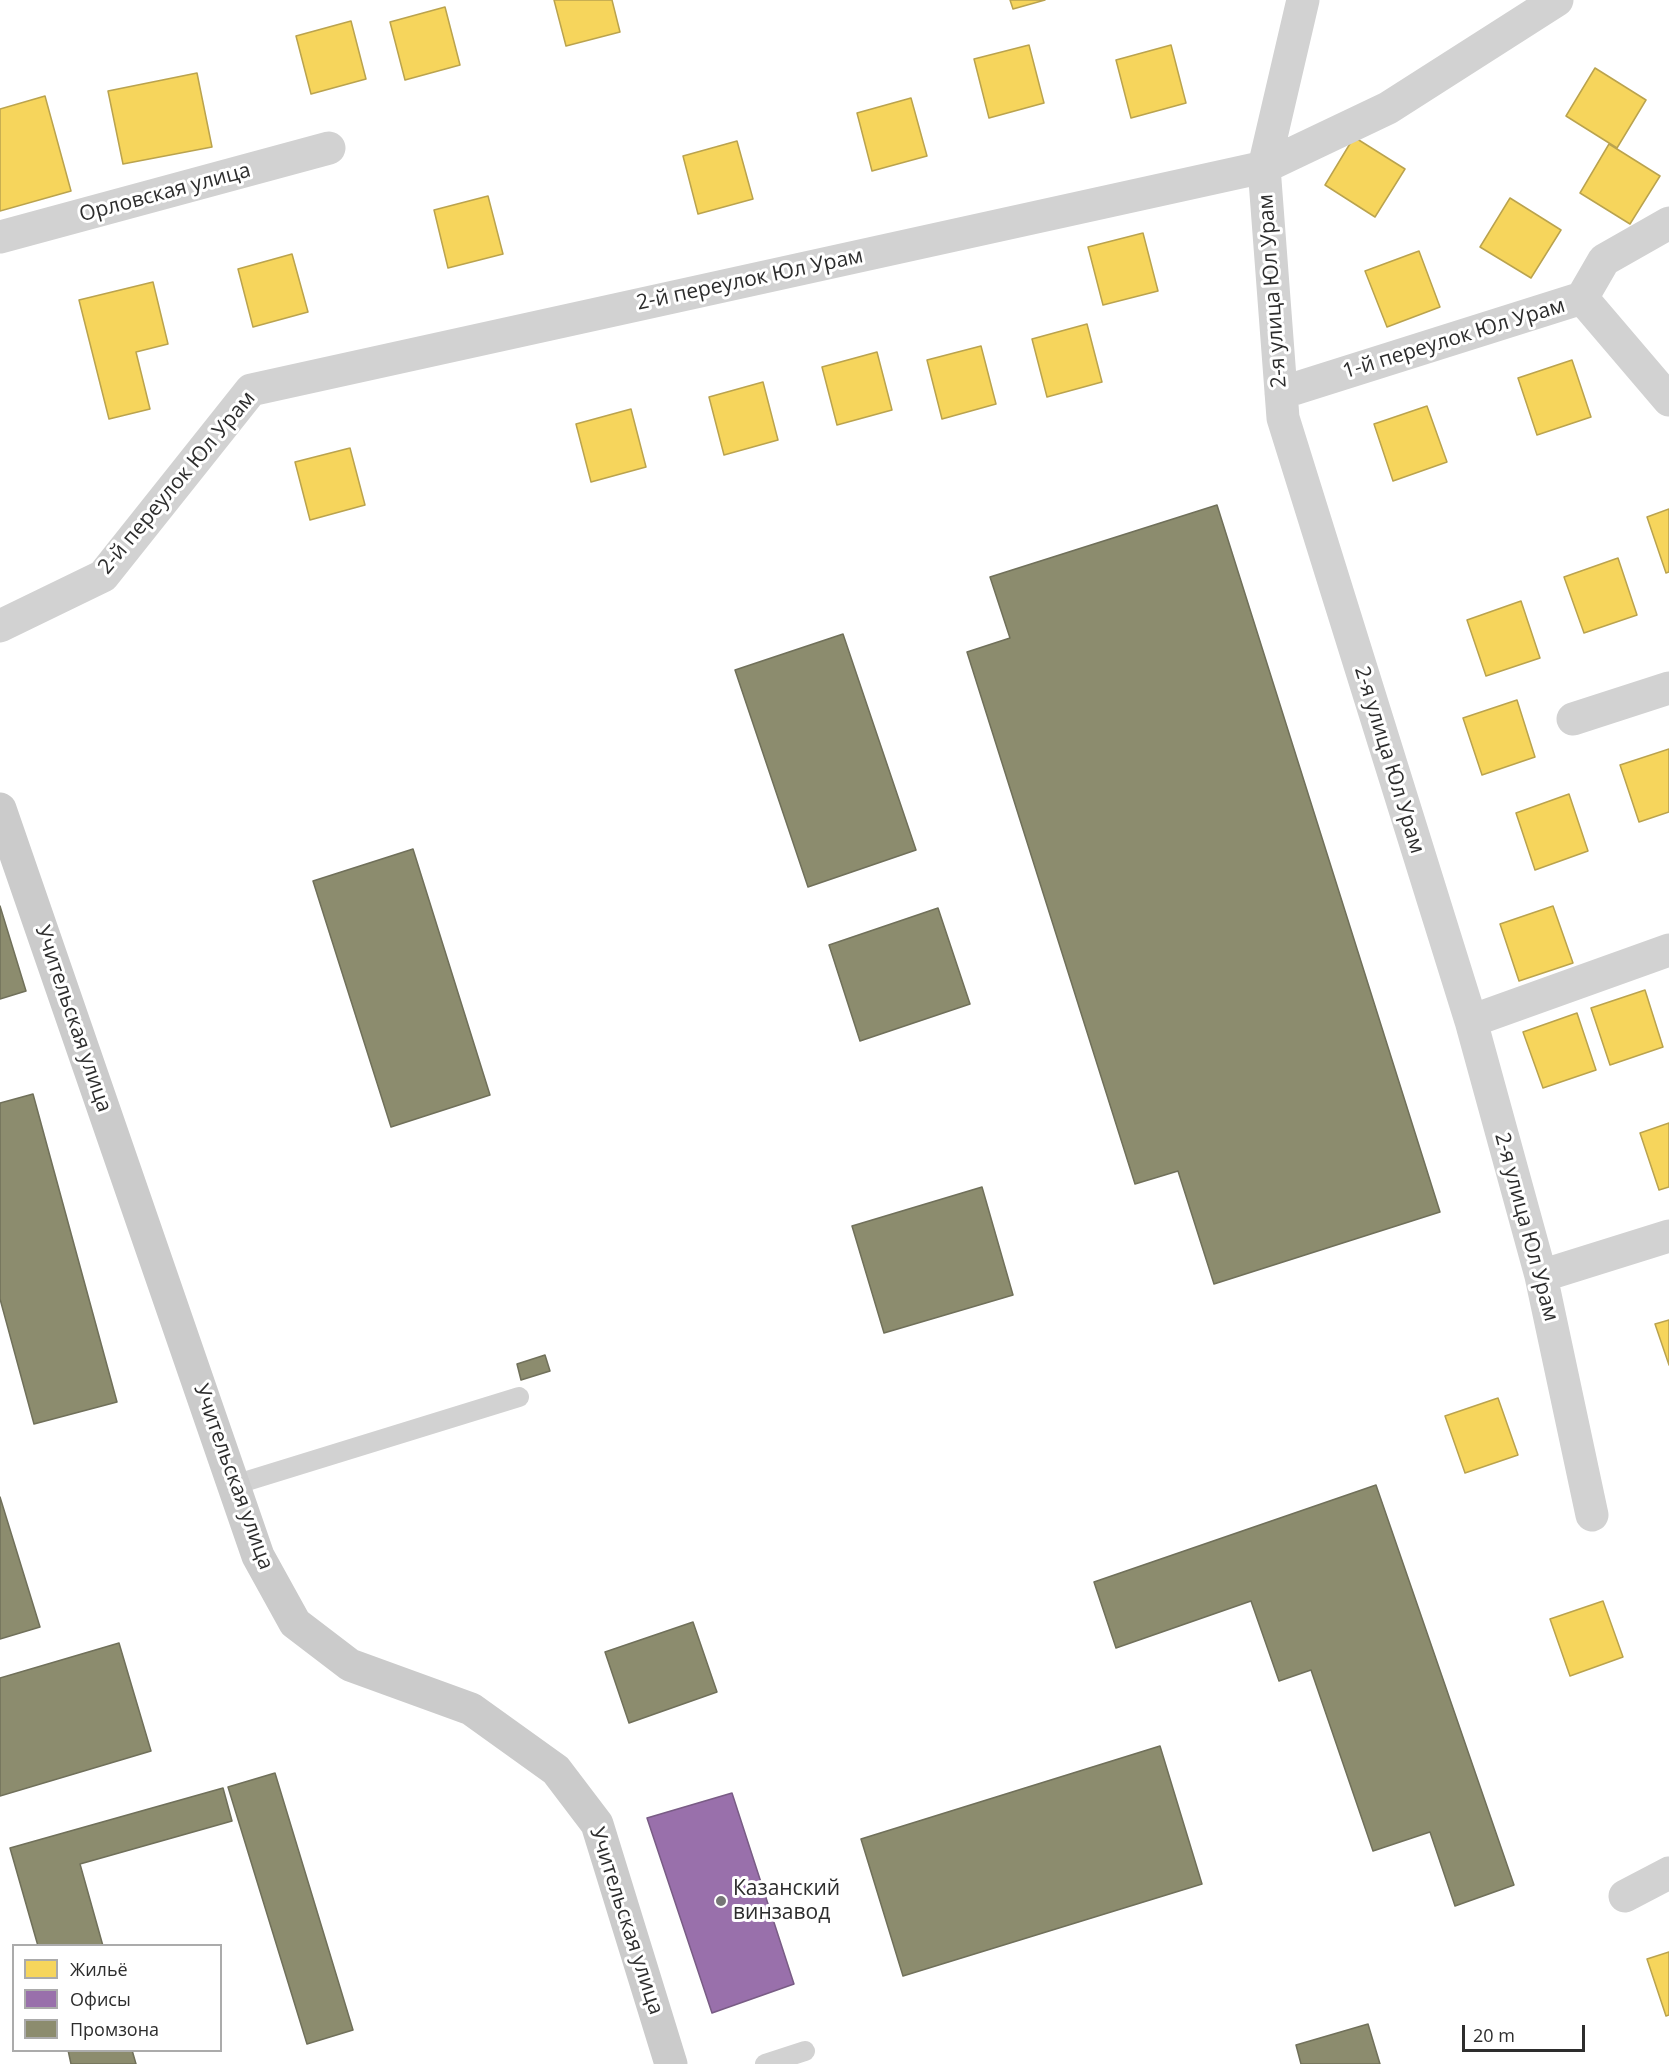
<!DOCTYPE html>
<meta charset="utf-8">
<style>
body{margin:0}
#map{position:relative;width:1669px;height:2064px;overflow:hidden;background:#fff;font-family:"Open Sans",sans-serif}
canvas{display:block}
.legend{position:absolute;left:12px;top:1944px;width:210px;height:108px;box-sizing:border-box;background:#fff;border:2px solid #ababab;margin:0;padding:8px 10px;list-style:none;font-size:18px;color:#2d2d2d}
.legend li{display:flex;align-items:center;gap:12px;height:30px}
.legend b{width:30px;border:2px solid #ababab}
.scale{position:absolute;left:1462px;top:2025px;width:123px;height:27px;box-sizing:border-box;border:3px solid #2d2d2d;border-top:0;padding-left:8px;font-size:18px;line-height:21px;white-space:nowrap;color:#2d2d2d;-webkit-text-stroke:4px #fff;paint-order:stroke}
</style>
<div id="map">
<canvas width="1669" height="2064"></canvas>
<ul class="legend">
<li><b style="height:16px;background:#f6d55c"></b>Жильё</li>
<li><b style="height:16px;background:#9970ab"></b>Офисы</li>
<li><b style="height:16px;background:#8c8c6e"></b>Промзона</li>
</ul>
<div class="scale">20 m</div>
</div>
<script>
const context = document.querySelector('canvas').getContext('2d');
context.lineJoin = 'round';
function fill(path, color) { context.fillStyle = color; context.fill(path, 'evenodd'); }
const toPath = rows => new Path2D(rows.map(r => 'M' + r).join(''));
function trace(path, color, width, dash) { context.strokeStyle = color; context.lineWidth = width; context.lineCap = dash ? 'butt' : 'round'; context.setLineDash(dash || []); context.stroke(path); }
function label(font, color, halo, rows, align = 'center') {
  context.font = font + ' "Open Sans",sans-serif'; context.lineWidth = 6; context.setLineDash([]); context.textBaseline = 'middle'; context.strokeStyle = halo; context.fillStyle = color; for (const [text, x, y, turn = 0] of rows) {
    context.save(); context.translate(x, y); context.rotate((+turn || 0) * Math.PI / 180); context.textAlign = isNaN(turn) ? turn : align; if (halo) context.strokeText(text, 0, 0); context.fillText(text, 0, 0); context.restore();
  }
}
const homes = toPath([
 [554,0,612,0,620,32,566,46,554,0],
 [1010,0,1045,0,1013,9,1010,0],
 [445,7,460,65,405,80,390,22,445,7],
 [351,21,366,79,311,94,296,36,351,21],
 [1029,45,1044,103,989,118,974,59,1029,45],
 [1171,45,1186,103,1131,118,1116,60,1171,45],
 [1595,68,1646,100,1617,148,1566,116,1595,68],
 [197,73,212,147,123,164,108,91,197,73],
 [45,96,71,191,0,211,0,109,45,96],
 [911,98,927,156,872,171,857,113,911,98],
 [1354,137,1405,169,1375,217,1325,185,1354,137],
 [737,141,753,199,698,214,683,156,737,141],
 [1609,144,1660,176,1630,224,1580,193,1609,144],
 [488,196,503,254,448,268,434,210,488,196],
 [1510,198,1561,230,1531,278,1480,247,1510,198],
 [1143,233,1158,291,1103,305,1088,247,1143,233],
 [1419,251,1440,307,1387,327,1365,271,1419,251],
 [292,254,308,312,253,327,238,269,292,254],
 [153,282,168,344,136,352,150,409,109,419,79,300,153,282],
 [1087,324,1102,382,1047,397,1032,339,1087,324],
 [981,346,996,404,942,419,927,360,981,346],
 [877,352,892,410,837,425,822,367,877,352],
 [1572,360,1591,417,1537,435,1518,378,1572,360],
 [763,382,778,440,724,455,709,397,763,382],
 [1427,406,1447,462,1393,481,1374,424,1427,406],
 [631,409,646,467,591,482,576,424,631,409],
 [350,448,365,505,310,520,295,462,350,448],
 [1669,509,1669,572,1666,573,1647,517,1669,509],
 [1618,558,1637,615,1584,633,1564,577,1618,558],
 [1521,601,1540,658,1486,676,1467,620,1521,601],
 [1517,700,1535,757,1482,775,1463,718,1517,700],
 [1669,749,1669,812,1639,822,1620,765,1669,749],
 [1569,794,1588,851,1535,870,1516,813,1569,794],
 [1553,906,1573,963,1519,981,1500,924,1553,906],
 [1645,990,1663,1047,1610,1065,1591,1008,1645,990],
 [1577,1013,1596,1070,1543,1088,1523,1032,1577,1013],
 [1669,1123,1669,1187,1659,1190,1640,1133,1669,1123],
 [1669,1320,1669,1365,1655,1324,1669,1320],
 [1498,1398,1518,1455,1465,1473,1445,1416,1498,1398],
 [1603,1601,1623,1657,1570,1676,1550,1619,1603,1601],
 [1669,1952,1669,2015,1666,2016,1647,1959,1669,1952]
]);
fill(homes, '#f6d55c');
trace(homes, '#baa34e', 1.5);
const offices = toPath([
 [732,1793,794,1984,712,2013,647,1818,732,1793]
]);
fill(offices, '#9970ab');
trace(offices, '#795c85', 1.5);
const industry = toPath([
 [1217,505,1440,1212,1214,1284,1178,1171,1135,1184,967,652,1010,638,990,577,1217,505],
 [843,634,916,850,808,887,735,670,843,634],
 [413,849,490,1095,391,1127,313,881,413,849],
 [0,906,26,991,0,999,0,906],
 [938,908,970,1004,860,1041,829,945,938,908],
 [33,1094,117,1402,34,1424,0,1299,0,1103,33,1094],
 [982,1187,1013,1295,884,1333,852,1226,982,1187],
 [545,1355,550,1371,521,1380,517,1364,545,1355],
 [1376,1485,1514,1885,1455,1906,1430,1832,1373,1851,1311,1670,1279,1681,1251,1601,1116,1648,1094,1582,1376,1485],
 [0,1497,40,1627,0,1639,0,1497],
 [693,1622,717,1692,629,1723,605,1652,693,1622],
 [119,1643,151,1751,0,1796,0,1678,119,1643],
 [1160,1746,1202,1884,903,1976,861,1839,1160,1746],
 [275,1773,353,2030,307,2044,228,1787,275,1773],
 [223,1788,232,1821,80,1864,103,1946,38,1946,10,1848,223,1788],
 [1368,2024,1380,2064,1301,2064,1296,2045,1368,2024],
 [68,2050,132,2050,136,2064,71,2064,68,2050]
]);
fill(industry, '#8c8c6e');
trace(industry, '#70705a', 1.5);
trace(toPath([
 [234,1485,519,1397],
 [765,2064,805,2051]
]), '#d2d2d2', 20);
trace(toPath([
 [1303,0,1264,167,1283,418,1471,1021,1541,1276,1592,1515],
 [0,237,329,148],
 [1582,298,1669,400],
 [1281,393,1582,298,1604,260,1669,223],
 [0,626,103,576,251,390,1264,167,1388,108,1557,0],
 [1573,719,1669,688],
 [1471,1021,1669,950],
 [1541,1276,1669,1236],
 [1625,1896,1669,1873]
]), '#d2d2d2', 33);
trace(toPath([
 [0,809,258,1556,295,1623,350,1665,471,1709,556,1770,597,1824,671,2064]
]), '#cbcbcb', 33);
for (const [x, y, r, color] of [
 [721,1901,6,"#767676"]
]) { const dot = new Path2D(); dot.arc(x, y, r, 0, 2 * Math.PI); context.fillStyle = color; context.fill(dot); trace(dot, '#fff', 2); }
label('21px', '#2d2d2d', '#fff', [
 ["Орловская улица",165,193,-15],
 ["2-й переулок Юл Урам",750,280,-12],
 ["2-я улица Юл Урам",1273,291,-94],
 ["1-й переулок Юл Урам",1454,339,-17],
 ["2-й переулок Юл Урам",177,483,-50],
 ["2-я улица Юл Урам",1389,760,73],
 ["Учительская улица",73,1019,71],
 ["2-я улица Юл Урам",1526,1227,75],
 ["Учительская улица",233,1477,70],
 ["Учительская улица",626,1921,72]
]);
label('21px', '#2d2d2d', '#fff', [
 ["Казанский",733,1889],
 ["винзавод",733,1913]
], 'left');
</script>
